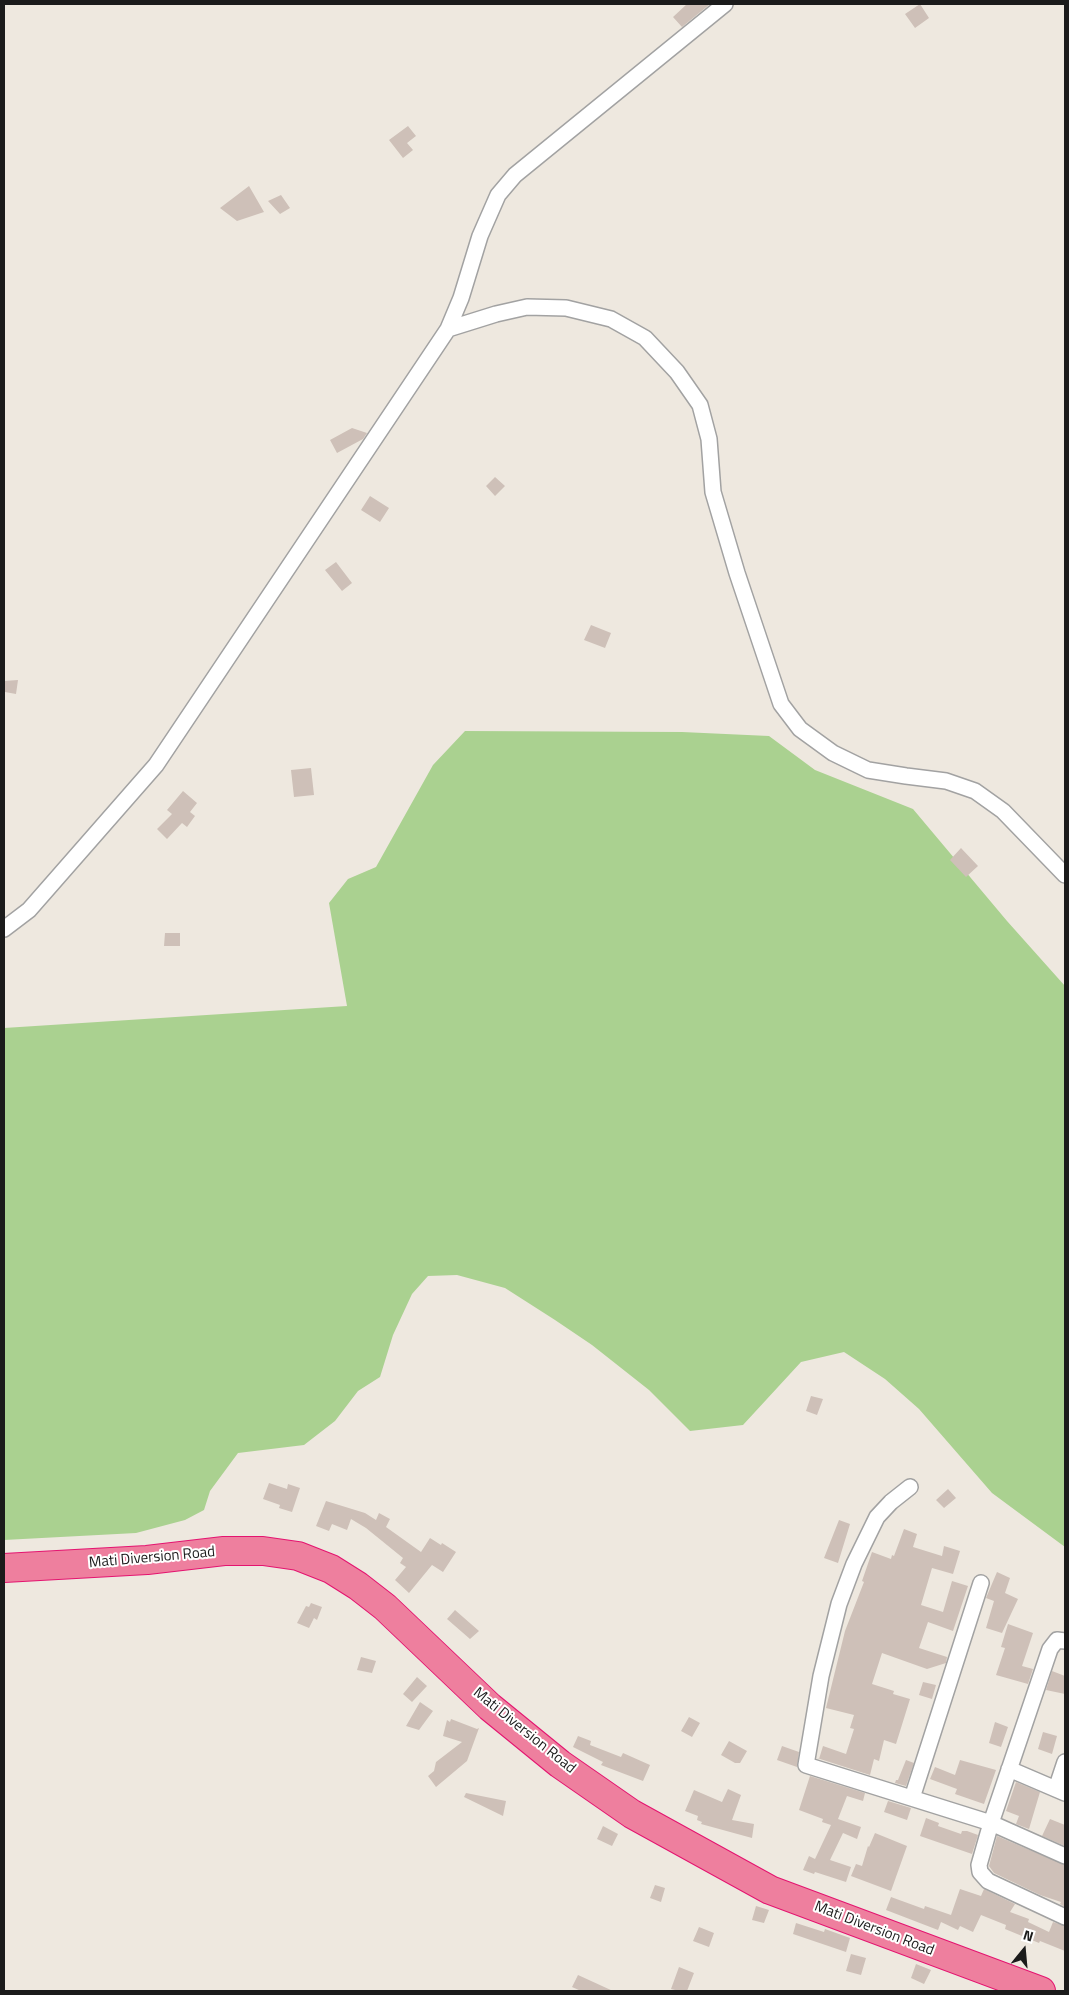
<!DOCTYPE html>
<style>
body{margin:0}
#map{position:relative;width:1069px;height:1995px;overflow:hidden;background:#eee8df;font-family:"Titillium Web",sans-serif}
canvas{display:block}
.frame{position:absolute;inset:0;border:5px solid #1b1b1b;pointer-events:none}
.north{position:absolute;left:999px;top:1925px;width:50px;height:50px;-webkit-text-stroke:4px #fff;paint-order:stroke;rotate:17deg;font-size:14px;font-weight:700;line-height:20px;text-align:center;color:#1b1b1b}
.north::after{content:'';display:block;margin:auto;width:18px;height:22px;background:#1b1b1b;clip-path:polygon(50% 0,100% 100%,50% 72%,0 100%)}
</style>
<div id="map">
<canvas width="1069" height="1995"></canvas>
<div class="frame"></div>
<div class="north">N</div>
</div>
<script>
const context = document.querySelector('canvas').getContext('2d');
context.lineJoin = 'round';
function fill(path, color) { context.fillStyle = color; context.fill(path, 'evenodd'); }
const toPath = rows => new Path2D(rows.map(r => 'M' + r).join(''));
function trace(path, color, width, dash) { context.strokeStyle = color; context.lineWidth = width; context.lineCap = dash ? 'butt' : 'round'; context.setLineDash(dash || []); context.stroke(path); }
function label(font, color, halo, rows, align = 'center') {
  context.font = font + ' "Titillium Web",sans-serif'; context.lineWidth = 4; context.setLineDash([]); context.textBaseline = 'middle'; context.strokeStyle = halo; context.fillStyle = color; for (const [text, x, y, turn = 0] of rows) {
    context.save(); context.translate(x, y); context.rotate((+turn || 0) * Math.PI / 180); context.textAlign = isNaN(turn) ? turn : align; if (halo) context.strokeText(text, 0, 0); context.fillText(text, 0, 0); context.restore();
  }
}
fill(toPath([
 [465,731,682,732,769,736,815,770,913,809,1007,921,1065,986,1065,1547,992,1493,919,1409,885,1379,844,1352,801,1362,743,1425,690,1431,649,1390,592,1345,555,1320,505,1288,457,1275,428,1276,412,1294,393,1335,380,1377,358,1391,335,1421,304,1445,238,1453,210,1491,204,1510,185,1520,136,1533,4,1540,4,1028,347,1006,329,903,348,879,376,867,433,765]
]), '#aad190');
fill(toPath([
 [687,4,710,4,682,27,673,17],
 [920,4,929,18,915,28,905,14],
 [408,126,416,136,407,143,413,150,403,158,389,140],
 [249,186,264,212,237,221,220,208],
 [281,195,290,208,280,214,268,201],
 [352,428,367,433,363,439,337,453,330,440],
 [495,477,505,486,495,496,486,486],
 [370,496,389,508,380,522,361,510],
 [336,562,352,583,342,591,325,570],
 [591,625,611,633,605,648,584,640],
 [18,680,16,694,5,692,4,681],
 [311,768,314,795,294,797,291,770],
 [183,791,197,803,190,812,195,816,187,827,182,823,167,839,157,829,172,814,167,810],
 [961,848,978,866,966,877,950,860],
 [165,933,180,933,180,946,164,946],
 [811,1396,823,1399,817,1415,806,1411],
 [269,1483,287,1489,288,1484,300,1488,292,1512,279,1508,280,1505,263,1499],
 [948,1489,956,1498,944,1508,936,1500],
 [326,1501,365,1513,376,1520,379,1513,390,1519,386,1527,421,1552,430,1538,441,1545,442,1543,456,1552,443,1572,432,1565,409,1593,395,1580,406,1567,400,1563,403,1558,366,1528,351,1519,347,1530,332,1524,329,1531,316,1526],
 [839,1520,850,1524,838,1563,824,1558],
 [904,1529,917,1534,913,1547,942,1556,944,1546,960,1551,953,1574,932,1568,921,1605,943,1612,952,1581,968,1586,953,1631,928,1622,919,1648,947,1657,946,1663,927,1669,882,1653,872,1684,894,1691,893,1694,910,1699,896,1744,884,1740,879,1761,874,1759,870,1775,817,1758,819,1759,823,1746,846,1754,854,1729,850,1728,854,1715,826,1708,845,1631,864,1582,862,1581,872,1552,891,1559,892,1555,894,1556],
 [997,1572,1010,1578,1005,1593,1018,1599,1002,1633,986,1628,994,1601,986,1598],
 [311,1603,322,1607,317,1620,314,1618,309,1628,297,1623,306,1606,309,1607],
 [455,1610,479,1631,470,1639,447,1619],
 [1008,1624,1033,1633,1022,1666,1033,1669,1028,1684,996,1675,1005,1648,1001,1647],
 [361,1657,376,1661,372,1673,357,1670],
 [1052,1671,1065,1676,1065,1694,1046,1690],
 [417,1677,427,1686,412,1702,403,1694],
 [923,1682,936,1685,932,1699,919,1695],
 [420,1702,433,1711,419,1730,406,1726],
 [689,1717,700,1723,692,1737,681,1731],
 [451,1719,477,1729,479,1728,467,1761,436,1787,428,1776,434,1771,436,1762,462,1742,443,1736,447,1720,450,1722],
 [995,1722,1008,1727,1001,1747,989,1743],
 [1043,1732,1057,1736,1052,1754,1038,1749],
 [578,1736,591,1741,590,1745,621,1757,623,1753,650,1765,643,1781,601,1765,603,1762,573,1747],
 [729,1741,747,1751,740,1763,735,1763,721,1755],
 [782,1746,799,1752,797,1767,777,1760],
 [906,1760,914,1763,906,1786,895,1783,896,1780,898,1780],
 [960,1760,996,1770,984,1804,955,1794,957,1789,930,1779,935,1767,955,1775],
 [810,1776,865,1793,863,1801,847,1796,838,1819,861,1827,857,1839,843,1833,830,1860,851,1867,846,1882,815,1872,814,1874,803,1870,809,1856,815,1859,831,1825,822,1822,823,1819,799,1810],
 [1016,1782,1040,1792,1029,1829,1016,1824,1019,1816,1006,1811],
 [728,1789,741,1795,732,1820,754,1824,752,1838,701,1824,702,1822,697,1820,698,1816,685,1811,694,1790,722,1802],
 [466,1793,506,1801,503,1816,464,1797],
 [888,1801,911,1808,907,1820,884,1812],
 [926,1818,939,1823,938,1826,961,1834,962,1831,967,1831,978,1835,972,1854,920,1836],
 [1050,1819,1065,1825,1065,1846,1042,1836],
 [603,1826,618,1834,612,1846,597,1839],
 [875,1833,907,1846,891,1891,851,1876,856,1864,862,1866,868,1846,869,1847],
 [997,1836,1065,1865,1065,1907,1060,1904,1061,1902,1040,1895,994,1873,989,1866],
 [655,1885,665,1888,661,1902,650,1898],
 [960,1889,981,1896,984,1889,1015,1904,1010,1912,1029,1919,1028,1922,1049,1932,1053,1922,1065,1926,1065,1951,1040,1941,1039,1943,1005,1929,1006,1925,981,1915,973,1932,960,1926,958,1930,941,1922,938,1930,886,1910,891,1897,924,1909,925,1906,951,1915],
 [756,1906,769,1910,764,1923,752,1920],
 [796,1923,824,1932,825,1929,850,1938,846,1952,793,1934],
 [699,1927,714,1933,709,1947,693,1941],
 [851,1954,866,1958,861,1975,846,1971],
 [916,1964,931,1970,924,1984,911,1978],
 [679,1967,694,1973,687,1991,679,1991,671,1989],
 [578,1975,613,1991,581,1991,572,1987]
]), '#cec0b8');
const street = toPath([
 [448,329,496,314,527,307,566,308,611,319,645,338,677,372,700,405,709,439,713,492,737,573,781,704,800,729,833,753,868,770,906,776,946,781,975,791,1003,811,1065,875],
 [4,929,29,910,156,765,448,329,461,298,480,236,498,195,515,175,725,4],
 [910,1487,891,1502,877,1517,854,1564,839,1604,821,1676,806,1765,991,1823,1065,1856],
 [1065,1641,1057,1640,1050,1649,991,1823,979,1865,980,1872,988,1881,1065,1917],
 [1009,1769,1065,1793],
 [1056,1789,1065,1762],
 [912,1798,981,1583]
]);
const highway = toPath([
 [4,1568,147,1560,224,1551,263,1551,298,1556,331,1569,358,1586,385,1607,490,1707,560,1764,632,1814,770,1890,1041,1991]
]);
trace(street, '#a2a2a2', 18);
trace(highway, '#e41470', 30);
trace(street, '#fff', 15);
trace(highway, '#ee7f9e', 28);
label('15px', '#1b1b1b', '#fff', [
 ["Mati Diversion Road",152,1558,-5],
 ["Mati Diversion Road",524,1731,39],
 ["Mati Diversion Road",874,1929,21]
]);
</script>
